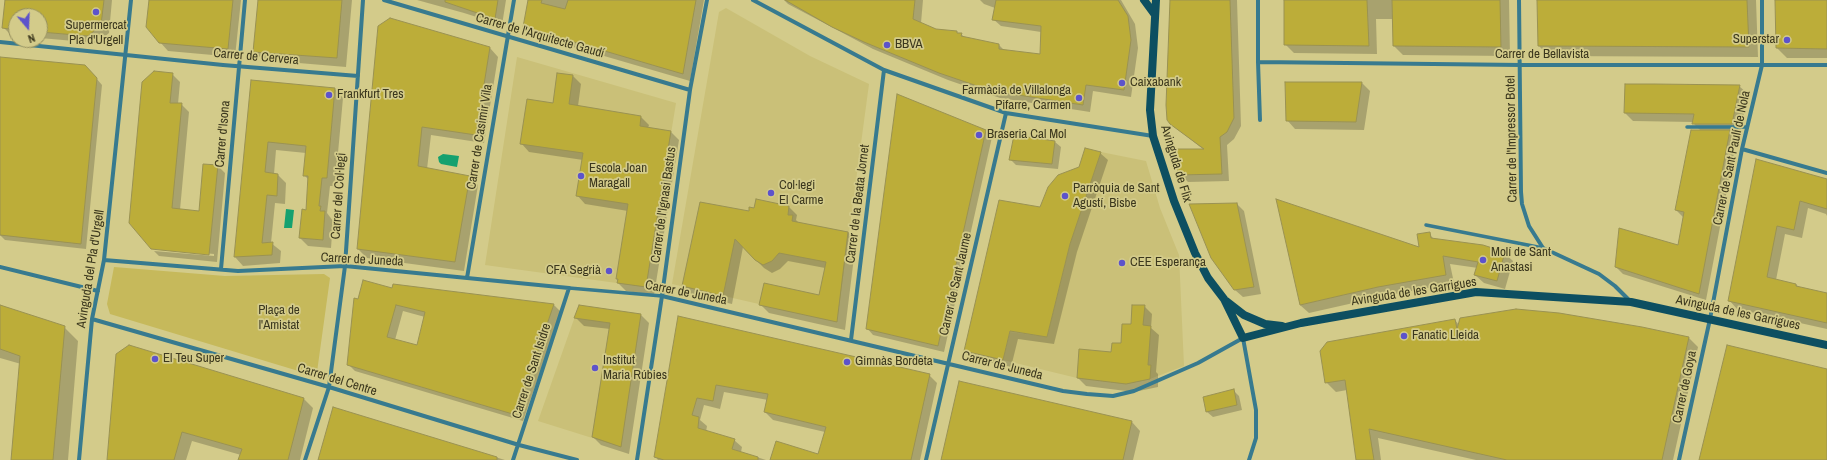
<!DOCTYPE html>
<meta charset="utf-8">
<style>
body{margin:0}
#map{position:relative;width:1827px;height:460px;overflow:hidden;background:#d3cb8a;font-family:"Archivo Narrow",sans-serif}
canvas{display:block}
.north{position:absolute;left:8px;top:8px;width:40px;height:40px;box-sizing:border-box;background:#d3cb8a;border:1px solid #96905e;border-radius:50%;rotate:161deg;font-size:11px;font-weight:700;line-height:16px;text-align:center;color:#3b371d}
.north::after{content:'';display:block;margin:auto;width:14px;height:18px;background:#5d53cb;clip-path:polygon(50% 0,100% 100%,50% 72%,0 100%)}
</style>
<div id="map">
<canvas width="1827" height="460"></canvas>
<div class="north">N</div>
</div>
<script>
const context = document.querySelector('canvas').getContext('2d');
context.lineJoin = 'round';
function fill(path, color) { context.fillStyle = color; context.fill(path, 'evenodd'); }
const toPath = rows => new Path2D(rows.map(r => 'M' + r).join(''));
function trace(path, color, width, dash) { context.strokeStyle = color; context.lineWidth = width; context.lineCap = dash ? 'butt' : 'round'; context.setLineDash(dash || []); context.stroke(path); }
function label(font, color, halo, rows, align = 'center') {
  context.font = font + ' "Archivo Narrow",sans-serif'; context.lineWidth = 3.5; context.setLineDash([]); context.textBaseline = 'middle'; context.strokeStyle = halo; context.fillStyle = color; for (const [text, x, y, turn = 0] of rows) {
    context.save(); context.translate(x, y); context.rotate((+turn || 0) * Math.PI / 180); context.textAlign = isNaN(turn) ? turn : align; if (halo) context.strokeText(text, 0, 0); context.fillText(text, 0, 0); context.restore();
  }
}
fill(toPath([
 [726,8,810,56,869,84,837,322,672,284,719,12],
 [517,57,676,103,646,287,485,265],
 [1101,152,1146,161,1160,208,1179,255,1184,366,1150,379,1126,384,1077,378,1003,360,1010,332,1047,337,1070,244],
 [579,305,641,314,621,447,538,421]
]), '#cac078');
fill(toPath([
 [114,267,225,276,324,274,330,278,317,372,305,373,110,314,107,304]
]), '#c6b95b');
fill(toPath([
 [443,154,459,156,457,167,441,164,439,162,438,157],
 [286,209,294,210,292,228,284,228]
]), '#15a16f');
fill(toPath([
 [6,0,112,0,109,33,97,43,40,38,40,16,16,16,16,36,12,36,4,28],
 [150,0,241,0,235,57,168,51,160,42],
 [259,0,352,0,346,67,263,60,254,51],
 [417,0,506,0,502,25,464,13],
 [529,0,704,0,690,81,532,35,524,27],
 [784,0,923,0,921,23,936,30,961,34,965,38,999,45,1005,51,1041,55,1041,32,1001,26,993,19,995,8,984,4,980,0,1121,0,1135,24,1138,48,1131,97,1093,91,1090,112,1000,98,948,80,873,49,788,4],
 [1171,0,1237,0,1241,126,1234,139,1227,145,1229,181,1188,182,1180,174,1204,150,1171,124],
 [1285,0,1509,0,1510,56,1403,55,1394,46,1394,19,1376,19,1377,54,1294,53,1285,44],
 [1538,0,1756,0,1758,57,1549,56,1539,46],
 [1776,0,1827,0,1827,58,1787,58,1777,48],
 [390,19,490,48,498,57,484,143,431,135,427,169,469,177,478,185,464,271,367,258,358,249],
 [0,69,90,71,102,85,86,249,5,240,0,235],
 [172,74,180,82,178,104,181,104,189,112,180,210,199,212,218,166,225,173,217,262,159,256,154,251,214,256,214,254,151,248],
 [558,74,573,76,581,84,578,106,641,117,649,125,648,128,671,132,679,140,654,295,626,291,618,283,617,278,628,211,585,204,577,195,583,160,529,152,521,143,553,104],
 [252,82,335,89,343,98,335,186,330,186,327,213,333,221,331,248,308,246,300,238,307,211,309,180,304,175,306,153,276,150,274,174,278,175,286,183,285,204,275,203,271,243,281,251,280,263,243,266,235,257],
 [1286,83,1362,83,1370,91,1364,130,1295,129,1287,120],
 [1739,86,1748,94,1740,132,1730,132,1737,138,1706,300,1623,274,1616,267,1679,246,1683,217,1676,210,1701,131,1693,123,1693,122,1633,121,1625,113],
 [986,131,992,137,944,352,873,335,867,328],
 [1015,136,1055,142,1061,147,1058,169,1016,165,1010,159],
 [1100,153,1108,160,1077,252,1054,344,1018,339,1011,367,973,359,965,351,1041,208],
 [1757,160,1827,180,1827,216,1826,214,1808,208,1802,238,1785,234,1776,280,1796,284,1799,288,1827,294,1827,329,1737,309,1729,300],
 [1237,204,1244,211,1261,294,1243,297,1235,290],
 [789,207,797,215,796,220,799,223,848,232,856,241,845,330,769,313,760,304,820,296,825,268,788,261,780,269,772,273,764,268,743,247,732,304,691,294,683,286,749,212],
 [1429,234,1435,240,1504,253,1513,261,1505,289,1484,283,1475,275,1478,268,1450,264,1454,283,1380,297,1309,313,1300,305,1420,249],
 [394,285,554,305,561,312,523,421,355,371,348,364,358,300,393,289],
 [403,311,425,317,418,347,395,340],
 [0,306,64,327,78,341,68,460,12,460,21,364,0,358],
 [1144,306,1152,314,1151,328,1159,335,1156,372,1158,374,1158,387,1134,392,1086,386,1078,378,1122,344],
 [641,315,649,323,629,454,601,445,593,437,610,329,584,326,576,318],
 [679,318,929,375,937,383,920,460,771,460,819,455,825,432,773,420,765,412,768,400,724,392,720,409,704,405,700,420,707,426,706,432,734,440,742,447,741,452,766,460,658,460,655,456],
 [1455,320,1459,325,1689,338,1698,347,1673,460,1476,460,1378,438,1381,460,1357,460,1347,390,1336,392,1326,382],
 [130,347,304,399,313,408,300,460,240,460,241,455,192,441,186,460,108,460],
 [1233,390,1239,396,1242,410,1213,417,1207,412],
 [334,408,505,460,319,460],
 [1132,422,1140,431,1133,460,942,460]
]), '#0003');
const building = toPath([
 [5,0,104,0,101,25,88,36,40,32,40,16,16,16,16,30,2,28,5,0],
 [149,0,233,0,228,49,159,43,146,27,149,0],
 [258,0,342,0,337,58,253,52,258,0],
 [445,0,498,0,495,19,445,2,445,0],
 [528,0,542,0,541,3,565,9,568,0,696,0,683,74,523,27,528,0],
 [785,0,915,0,913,19,936,29,957,31,957,33,962,33,961,36,999,44,999,49,1040,54,1041,26,992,20,996,0,1118,0,1128,16,1131,40,1124,90,1086,85,1083,105,992,91,939,73,864,42,832,27,785,0],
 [1170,0,1230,0,1234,118,1227,132,1220,137,1222,174,1179,175,1171,149,1204,149,1170,124,1167,120,1166,105,1170,0],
 [1284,0,1367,0,1369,46,1284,45,1284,0],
 [1392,0,1500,0,1501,47,1393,46,1392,0],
 [1537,0,1747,0,1749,47,1538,46,1537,0],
 [1775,0,1827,0,1827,49,1776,48,1775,0],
 [390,18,490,47,476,135,422,127,418,166,470,176,455,262,357,249,378,26,390,18],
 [0,57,85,65,97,78,81,244,0,235,0,57],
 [154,71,173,73,170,103,182,103,172,208,199,211,203,164,218,165,209,255,151,249,129,223,142,82,154,71],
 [557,73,573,75,569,104,641,116,640,126,671,131,646,287,617,283,618,279,616,279,628,204,576,196,583,153,520,144,527,99,553,103,557,73],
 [251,80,335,88,327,178,322,178,319,206,321,206,320,211,325,211,323,240,299,238,302,209,306,210,308,176,303,176,306,146,268,142,265,172,278,174,277,196,267,195,262,243,273,242,272,255,234,257,251,80],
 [1285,82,1362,82,1356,122,1286,121,1285,82],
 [1625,84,1654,84,1740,85,1732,124,1692,124,1694,114,1624,113,1625,84],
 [897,94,986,130,938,346,866,329,897,94],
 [1691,130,1730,130,1699,294,1615,267,1619,228,1678,245,1684,212,1675,210,1691,130],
 [1014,135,1055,141,1052,164,1009,160,1014,135],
 [1085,148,1101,152,1070,244,1047,337,1010,331,1003,360,964,351,999,200,1040,207,1048,187,1058,175,1079,167,1085,148],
 [1756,159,1827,179,1827,209,1800,201,1794,230,1777,226,1767,277,1796,284,1796,286,1827,293,1827,323,1728,301,1756,159],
 [756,199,789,206,788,215,793,215,792,221,848,232,837,322,759,305,764,283,819,295,826,262,779,253,772,261,763,265,755,260,735,239,723,296,682,286,700,202,749,211,749,207,754,208,756,199],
 [1276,199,1419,247,1417,234,1430,232,1431,238,1483,245,1505,252,1497,281,1474,275,1478,262,1443,256,1446,275,1378,287,1300,305,1276,199],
 [1237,203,1254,287,1234,290,1211,258,1189,204,1237,203],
 [363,280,392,288,393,284,554,304,516,415,347,365,354,298,358,299,363,280],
 [396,305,425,312,417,345,387,337,396,305],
 [0,305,65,326,53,460,11,460,20,356,0,349,0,305],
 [579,305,641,314,621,447,592,437,610,323,574,318,579,305],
 [1132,305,1145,305,1143,325,1151,326,1148,365,1151,365,1150,379,1126,384,1077,378,1079,349,1111,352,1112,343,1121,343,1122,324,1131,324,1132,305],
 [1516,309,1559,313,1642,327,1689,337,1662,460,1507,460,1369,429,1374,460,1356,460,1345,380,1325,383,1320,351,1327,342,1455,319,1457,329,1460,318,1516,309],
 [678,316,930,374,911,460,770,460,776,441,818,454,826,427,764,412,768,394,716,385,713,401,697,398,692,415,699,417,698,428,735,439,732,449,758,457,758,460,664,460,654,457,678,316],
 [129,345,304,398,288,460,238,460,242,449,182,432,174,460,107,460,116,354,129,345],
 [1727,345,1827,369,1827,460,1699,460,1727,345],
 [959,381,1132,421,1123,460,941,460,959,381],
 [1234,389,1237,405,1206,412,1203,397,1234,389],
 [333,407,497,457,497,460,318,460,333,407]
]);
fill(building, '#bcad39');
trace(building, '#9a9253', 1);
trace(toPath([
 [1687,127,1747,127],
 [1426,225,1543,248],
 [569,288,662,296]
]), '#377a8f', 3.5);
trace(toPath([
 [384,0,690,90],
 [753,0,884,70,1006,113,1153,136],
 [1258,0,1258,62,1260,120],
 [1519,0,1521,192,1522,204,1529,226,1543,248,1599,274,1615,286,1630,301],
 [0,42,223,65,358,76],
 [1258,62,1521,65,1827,65],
 [1742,149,1827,173],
 [104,260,238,271,345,266,569,288,513,460],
 [0,267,98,291],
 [221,269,245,0],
 [467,278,514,0],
 [662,296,1063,391,1087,394,1113,396,1134,391,1198,363,1243,338,1256,410,1256,438,1249,460],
 [92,319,329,387,519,445,577,460],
 [851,340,884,70],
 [79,460,92,319,104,260,131,0],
 [305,460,329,387,345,266,363,0],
 [637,460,662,296,690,90,707,0],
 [926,460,1006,113],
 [1679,460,1710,319,1742,149,1762,65,1762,0]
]), '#377a8f', 4);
trace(toPath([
 [1144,0,1155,15],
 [1156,0,1150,110,1153,136,1174,201,1195,253,1208,278,1224,299,1243,338,1301,323,1476,292,1631,302,1827,345],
 [1226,301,1244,315,1265,324,1282,326]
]), '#0d4f61', 8);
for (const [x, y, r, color] of [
 [96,12,4,"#5d53cb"],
 [1787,40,4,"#5d53cb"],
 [887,45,4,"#5d53cb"],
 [1122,83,4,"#5d53cb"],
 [329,95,4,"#5d53cb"],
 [1079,98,4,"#5d53cb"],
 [979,135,4,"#5d53cb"],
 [581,176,4,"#5d53cb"],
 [771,193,4,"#5d53cb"],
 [1065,196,4,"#5d53cb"],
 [1483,260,4,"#5d53cb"],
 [1122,263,4,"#5d53cb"],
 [609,271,4,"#5d53cb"],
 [1404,336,4,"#5d53cb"],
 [155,359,4,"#5d53cb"],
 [847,362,4,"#5d53cb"],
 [595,368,4,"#5d53cb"]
]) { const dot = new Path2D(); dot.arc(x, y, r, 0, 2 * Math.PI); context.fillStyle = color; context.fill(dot); trace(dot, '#d3cb8a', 1.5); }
label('13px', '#3b371d', '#d3cb8a', [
 ["Supermercat",96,26,"center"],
 ["Pla d'Urgell",96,41,"center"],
 ["Superstar",1779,40,"right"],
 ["BBVA",895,45],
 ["Caixabank",1130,83],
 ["Farmàcia de Villalonga",1071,91,"right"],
 ["Pifarre, Carmen",1071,106,"right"],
 ["Frankfurt Tres",337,95],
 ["Braseria Cal Mol",987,135],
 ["Escola Joan",589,169],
 ["Maragall",589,184],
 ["Col·legi",779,186],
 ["El Carme",779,201],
 ["Parròquia de Sant",1073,189],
 ["Agustí, Bisbe",1073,204],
 ["Molí de Sant",1491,253],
 ["Anastasi",1491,268],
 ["CEE Esperança",1130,263],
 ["CFA Segrià",601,271,"right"],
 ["Fanatic Lleida",1412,336],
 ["El Teu Super",163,359],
 ["Institut",603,361],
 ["Maria Rúbies",603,376],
 ["Gimnàs Bordeta",855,362]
], 'left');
label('13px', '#3b371d', '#d3cb8a', [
 ["Carrer de l'Arquitecte Gaudí",540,36,16],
 ["Carrer de Bellavista",1542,55],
 ["Carrer de Cervera",256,57,5],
 ["Carrer d'Isona",223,134,-85],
 ["Carrer de Casimir Vila",480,137,-81],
 ["Carrer de l'Impressor Botel",1512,139,-91],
 ["Carrer de Sant Paulí de Nola",1732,158,-78],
 ["Avinguda de Flix",1176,164,73],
 ["Carrer del Col·legi",339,196,-86],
 ["Carrer de la Beata Jornet",858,204,-83],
 ["Carrer de l'Ignasi Bastus",664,205,-82],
 ["Carrer de Juneda",362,260,3],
 ["Avinguda del Pla d'Urgell",91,269,-81],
 ["Carrer de Sant Jaume",956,284,-77],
 ["Avinguda de les Garrigues",1414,292,-9],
 ["Carrer de Juneda",686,293,11],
 ["Avinguda de les Garrigues",1738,313,12],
 ["Carrer de Juneda",1002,366,14],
 ["Carrer de Sant Isidre",532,371,-72],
 ["Carrer del Centre",337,380,17],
 ["Carrer de Goya",1685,387,-78]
]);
label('13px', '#3b381f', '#d3cb8a', [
 ["Plaça de",279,311],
 ["l'Amistat",279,326]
]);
</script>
